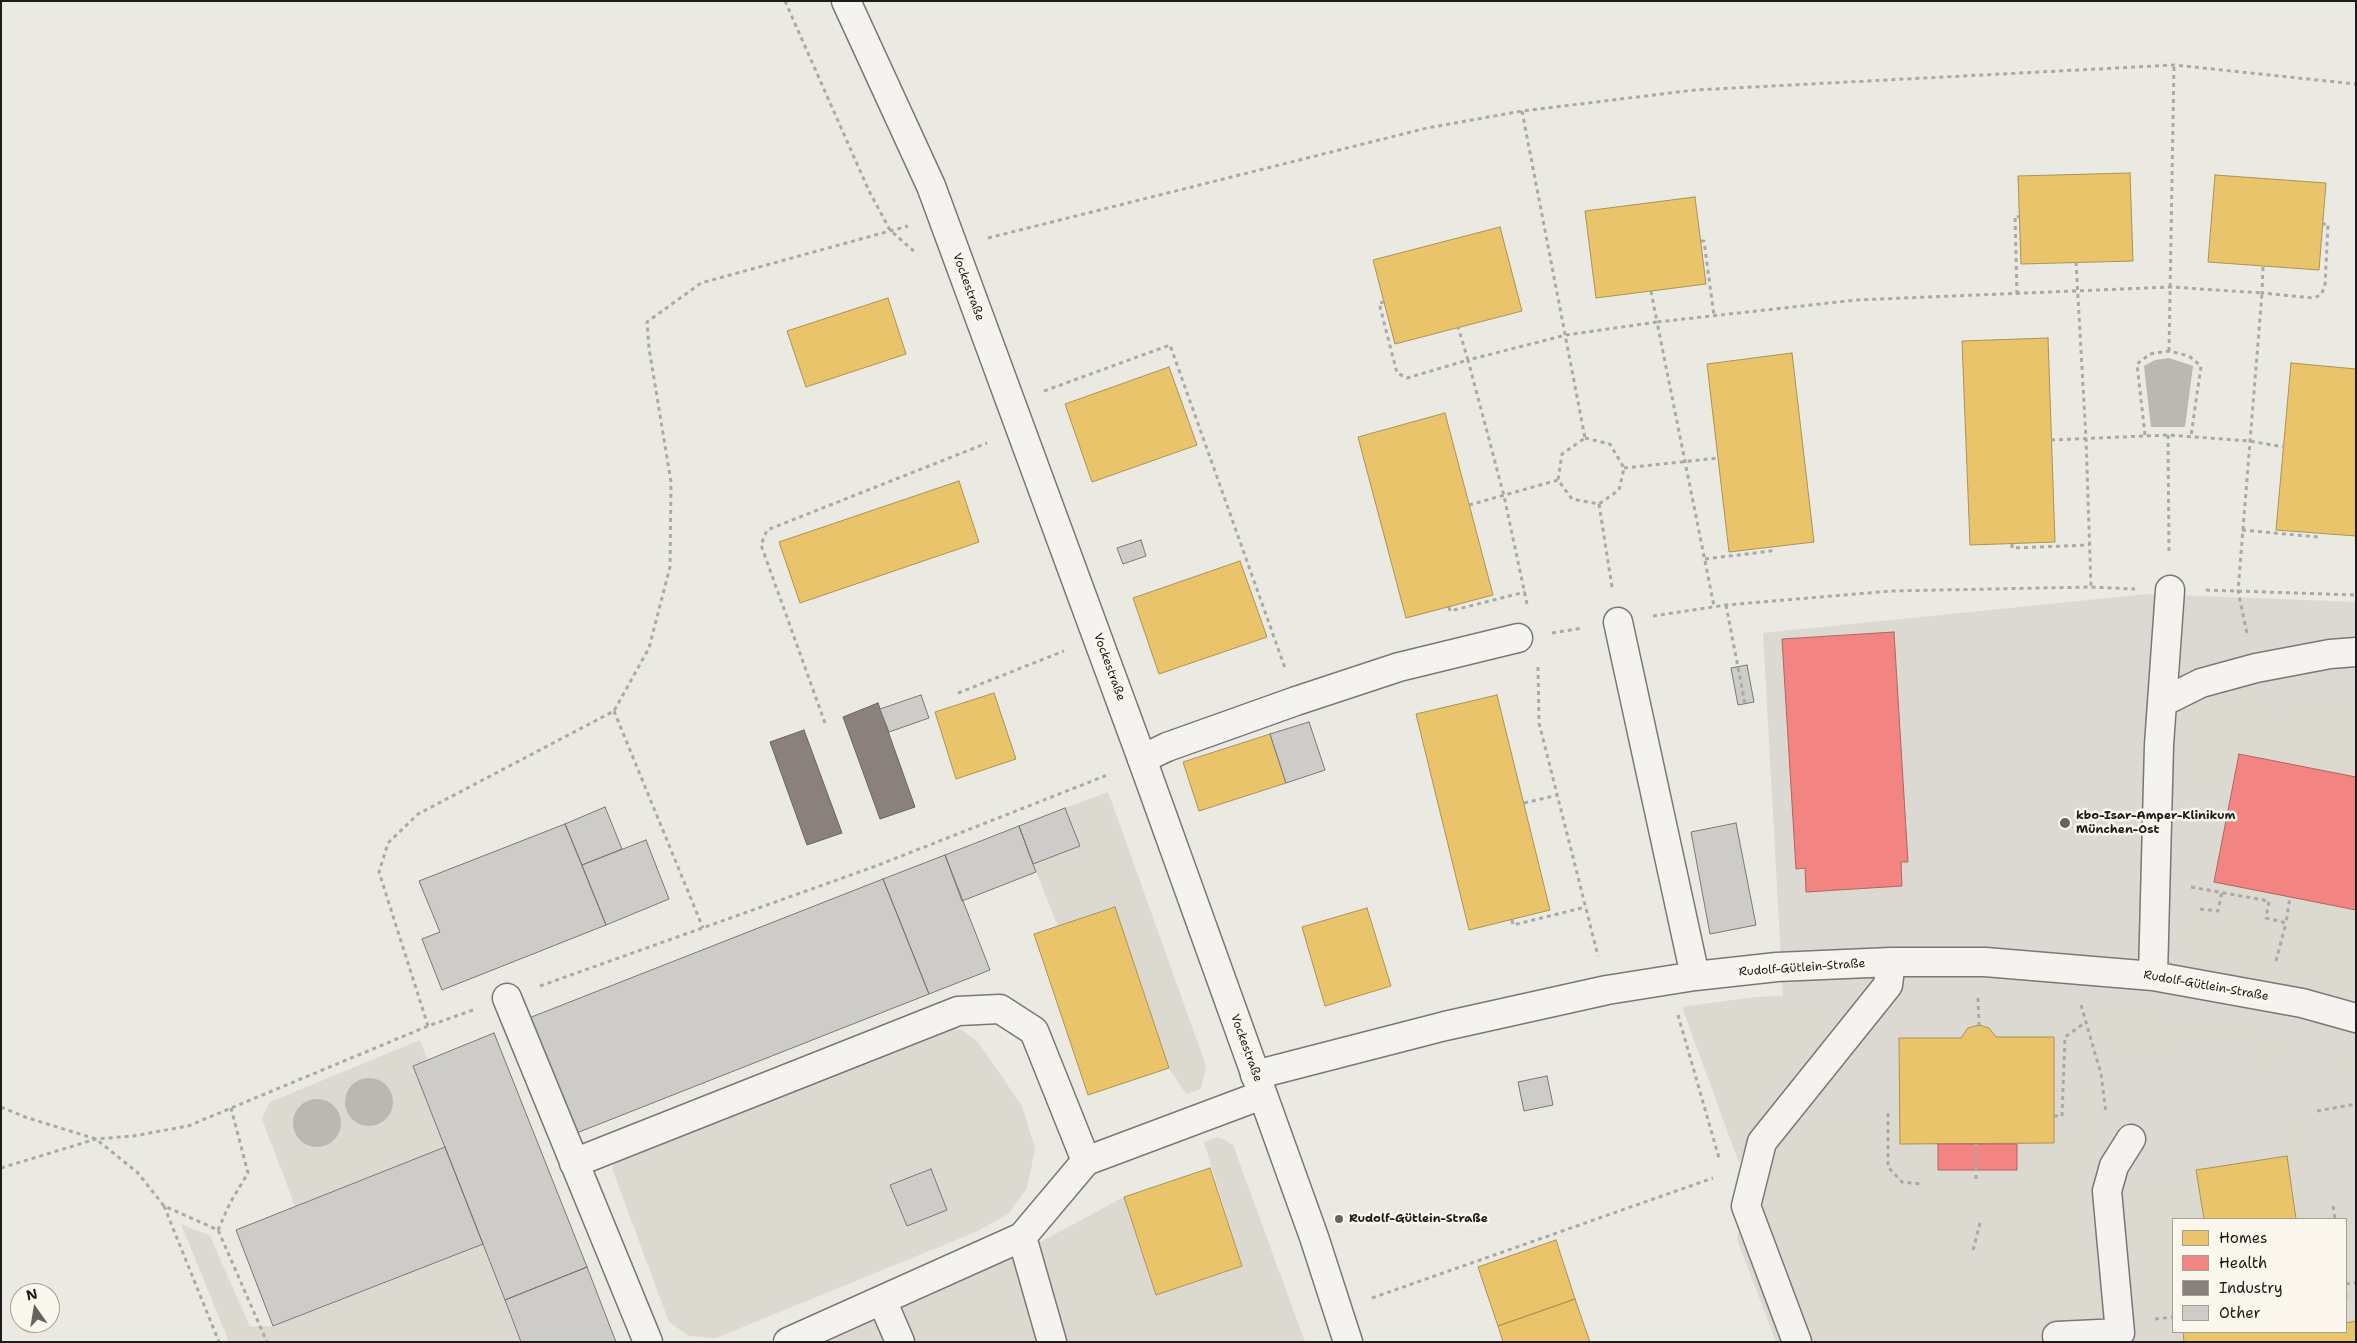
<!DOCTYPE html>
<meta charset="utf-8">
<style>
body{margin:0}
#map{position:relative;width:2357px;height:1343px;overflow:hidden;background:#eae9e2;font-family:"Shantell Sans",sans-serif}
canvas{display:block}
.frame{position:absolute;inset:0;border:2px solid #1c1c1c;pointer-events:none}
.legend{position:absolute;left:2172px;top:1218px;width:175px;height:115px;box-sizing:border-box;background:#fbf7ec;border:1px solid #a29f99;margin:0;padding:6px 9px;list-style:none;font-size:15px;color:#1c1c1c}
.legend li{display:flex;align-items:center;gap:10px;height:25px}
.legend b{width:25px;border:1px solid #a29f99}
.north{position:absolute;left:10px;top:1283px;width:50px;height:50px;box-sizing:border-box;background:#fbf7ec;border:1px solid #a29f99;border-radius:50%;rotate:347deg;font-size:14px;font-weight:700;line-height:20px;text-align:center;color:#1c1c1c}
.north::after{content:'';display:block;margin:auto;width:18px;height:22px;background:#646461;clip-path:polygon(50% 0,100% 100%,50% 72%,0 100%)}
</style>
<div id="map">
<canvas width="2357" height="1343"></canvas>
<div class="frame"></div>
<ul class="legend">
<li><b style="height:14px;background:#e9c46a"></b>Homes</li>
<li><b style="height:14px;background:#f28482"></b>Health</li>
<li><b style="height:14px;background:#8a817c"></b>Industry</li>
<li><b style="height:14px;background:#cdccc8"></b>Other</li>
</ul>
<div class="north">N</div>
</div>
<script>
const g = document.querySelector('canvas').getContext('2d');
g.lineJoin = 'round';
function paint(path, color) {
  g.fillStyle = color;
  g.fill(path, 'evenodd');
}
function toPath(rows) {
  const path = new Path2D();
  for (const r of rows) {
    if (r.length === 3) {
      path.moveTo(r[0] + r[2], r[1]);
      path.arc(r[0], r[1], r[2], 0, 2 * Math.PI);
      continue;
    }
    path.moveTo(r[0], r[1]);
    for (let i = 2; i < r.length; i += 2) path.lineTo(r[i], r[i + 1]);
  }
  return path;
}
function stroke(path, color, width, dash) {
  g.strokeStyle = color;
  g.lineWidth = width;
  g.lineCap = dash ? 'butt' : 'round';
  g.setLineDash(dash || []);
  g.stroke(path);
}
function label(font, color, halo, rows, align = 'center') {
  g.font = font + ' "Shantell Sans",sans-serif';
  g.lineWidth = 5;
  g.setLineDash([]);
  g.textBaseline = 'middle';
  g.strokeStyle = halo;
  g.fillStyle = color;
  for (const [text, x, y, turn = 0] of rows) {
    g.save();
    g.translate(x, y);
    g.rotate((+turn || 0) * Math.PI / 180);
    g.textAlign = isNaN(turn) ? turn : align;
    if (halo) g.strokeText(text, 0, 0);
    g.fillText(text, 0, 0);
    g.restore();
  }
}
const built = toPath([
 [2148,594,2356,602,2356,1342,1776,1342,1737,1239,1784,1014,1763,633],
 [2173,1219,2346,1219,2346,1332,2173,1332]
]);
const green = toPath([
 [2266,678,2274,707,2337,695,2356,695,2356,777,2239,754,2231,795,2188,787,2178,776,2184,713,2198,700],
 [1108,792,1206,1066,1201,1089,1186,1094,1169,1068,1115,907,1058,926,1033,864,1079,846,1065,808],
 [2214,882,2356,910,2356,999,2204,969,2187,963,2180,952,2177,939,2179,892,2212,897],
 [1873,992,1746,1151,1739,1163,1682,1007,1755,997],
 [2108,999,2289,1030,2296,1055,2289,1070,2258,1077,2252,1044,2105,1066,2088,1009,2092,1000],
 [932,1028,960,1029,978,1042,1022,1106,1035,1149,1027,1188,1008,1214,978,1231,716,1338,689,1336,669,1322,613,1171,614,1156],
 [2079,1036,2094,1065,2109,1166,2115,1342,1812,1342,1760,1200,1769,1161,1814,1104,1899,1107,1900,1144,1938,1144,2017,1169,2017,1144,2053,1143,2054,1123,2068,1123,2072,1052],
 [420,1040,427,1059,413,1066,445,1147,295,1206,262,1119,270,1102],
 [2335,1040,2356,1045,2356,1086,2333,1090,2327,1050,2328,1045],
 [2304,1110,2320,1219,2296,1219,2280,1114],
 [2356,1125,2356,1155,2342,1157,2339,1128],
 [1218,1137,1233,1145,1305,1342,810,1342,1016,1255,1124,1197,1156,1295,1242,1266,1204,1142],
 [2196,1170,2204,1219,2173,1219,2173,1332,2183,1332,2184,1342,2128,1342,2112,1191,2122,1182],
 [181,1224,210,1236,250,1327,274,1326,483,1244,521,1342,229,1342]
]);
const water = toPath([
 [2169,358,2193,366,2185,427,2151,427,2144,366,2155,360],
 [369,1102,24],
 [317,1123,24]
]);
const homes = toPath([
 [2130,173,2133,261,2021,264,2018,176,2130,173],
 [2215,175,2326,183,2319,270,2208,262,2215,175],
 [1695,197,1706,284,1596,298,1585,211,1695,197],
 [1500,227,1522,311,1395,344,1373,260,1500,227],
 [888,298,906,354,806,387,787,331,888,298],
 [2048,338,2055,542,1970,545,1962,341,2048,338],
 [1792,353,1814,542,1729,552,1707,364,1792,353],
 [2291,363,2356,369,2356,536,2276,530,2291,363],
 [1169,367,1197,445,1092,482,1065,404,1169,367],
 [1445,413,1493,595,1406,618,1358,437,1445,413],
 [959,481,979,542,800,603,779,542,959,481],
 [1240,561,1267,637,1159,674,1133,598,1240,561],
 [994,693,1016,759,956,779,935,712,994,693],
 [1497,695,1550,910,1469,930,1416,714,1497,695],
 [1270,734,1286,783,1199,811,1183,762,1270,734],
 [1115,907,1169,1068,1088,1095,1034,934,1115,907],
 [1367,908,1391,986,1325,1006,1302,927,1367,908],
 [1979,1025,1989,1028,1996,1037,2054,1037,2054,1143,1900,1144,1899,1038,1961,1038,1968,1028,1979,1025],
 [2287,1156,2296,1219,2204,1219,2196,1170,2287,1156],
 [1210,1168,1242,1266,1156,1295,1124,1197,1210,1168],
 [1556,1240,1575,1299,1498,1326,1478,1267,1556,1240],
 [1575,1299,1590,1342,1503,1342,1498,1326,1575,1299],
 [2356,1321,2356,1342,2184,1342,2183,1332,2346,1332,2346,1323,2356,1321]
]);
const health = toPath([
 [1894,632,1908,862,1901,862,1902,886,1806,892,1805,868,1796,869,1782,639,1894,632],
 [2239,754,2356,777,2356,910,2214,882,2239,754],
 [1938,1144,2017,1144,2017,1170,1938,1170,1938,1144]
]);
const industry = toPath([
 [878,703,915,807,880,819,843,717,878,703],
 [804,730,842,833,807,845,770,742,804,730]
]);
const building = toPath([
 [1141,540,1146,556,1123,564,1117,548,1141,540],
 [1747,665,1754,702,1738,705,1731,668,1747,665],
 [921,695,929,718,889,732,880,709,921,695],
 [1309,722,1325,770,1286,783,1270,734,1309,722],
 [605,807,622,849,582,865,565,824,605,807],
 [1065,808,1080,846,1033,864,1019,826,1065,808],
 [1736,823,1756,925,1710,934,1691,832,1736,823],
 [565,824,606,925,442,990,422,939,440,932,419,881,565,824],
 [1019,826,1036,872,962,901,945,855,1019,826],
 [646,840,669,899,606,925,582,865,646,840],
 [945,855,990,970,929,994,883,879,945,855],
 [883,879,929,994,574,1134,529,1018,883,879],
 [494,1033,587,1267,505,1300,413,1066,494,1033],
 [1547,1076,1553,1105,1524,1111,1518,1082,1547,1076],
 [445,1147,483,1244,273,1326,236,1230,445,1147],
 [931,1169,947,1210,907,1226,890,1185,931,1169],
 [587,1267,616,1342,521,1342,505,1300,587,1267]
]);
const path = toPath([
 [785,1,869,191,890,230,917,254],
 [1522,111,1585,438],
 [988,238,1427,128,1522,111,1695,90,2174,65,2356,84],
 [1701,241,1704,241,1714,316],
 [2076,262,2086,438,2091,587],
 [2263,267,2262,293,2313,298,2321,295,2325,286,2328,224,2323,224],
 [1651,291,1657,322,1856,300,2171,287,2262,293,2238,591,2247,633],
 [2017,294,2015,216,2019,217],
 [1384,302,1379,303,1397,373,1407,378,1468,360,1458,327],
 [2169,351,2174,65],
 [1044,391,1170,345,1285,668],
 [2145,435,2137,364,2150,354,2169,351,2189,356,2201,366,2191,436],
 [2168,435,2169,554],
 [1585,438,1610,444,1624,468,1619,490,1599,504,1572,499,1558,480,1562,454,1585,438],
 [2051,440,2168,435,2249,441,2284,447],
 [1624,468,1718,458],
 [1599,504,1612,587],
 [1469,505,1558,480],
 [2242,530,2318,537,2319,533],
 [2012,544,2012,548,2089,545],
 [1705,559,1771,551,1771,547],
 [2206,590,2356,595],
 [1527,604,1504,496,1468,360,1566,335,1657,322,1714,606],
 [1726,605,1745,704],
 [1449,607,1450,611,1525,592],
 [1653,616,1726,605,1891,591,2091,587,2135,589],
 [1552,633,1583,628],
 [1538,667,1539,723,1598,956],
 [958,693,1064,651],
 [614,711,703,928],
 [825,723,761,545,767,530,987,443],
 [1524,803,1558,795],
 [2191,887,2269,901,2266,918,2286,923,2290,897],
 [2200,909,2218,911,2222,891],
 [1512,920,1513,925,1586,907],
 [2276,961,2286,923],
 [540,986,876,866,1110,774],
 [1978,998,1979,1025],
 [2081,1005,2101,1074,2106,1113],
 [1678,1015,1719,1158],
 [428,1026,379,872,388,843,418,814,614,711,649,648,670,567,671,482,649,348,647,322,701,283,908,226],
 [1,1107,25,1117,96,1139,138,1173,164,1206,218,1230,267,1342],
 [2317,1111,2356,1104],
 [1888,1113,1888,1167,1902,1182,1922,1184],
 [2054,1116,2062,1116,2065,1037,2086,1022],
 [1,1168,96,1139,133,1136,188,1126,428,1026,473,1010],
 [1976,1179,1976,1144],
 [164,1206,219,1342],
 [2333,1206,2335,1219],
 [218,1230,230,1203,248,1173,231,1108],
 [1973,1250,1980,1223],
 [2346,1284,2356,1283],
 [2346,1294,2346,1300],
 [1372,1298,1713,1178],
 [2155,1319,2173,1317]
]);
const minor = toPath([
 [1618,622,1695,976],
 [2163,702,2201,683,2256,668,2330,654,2356,652],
 [1142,759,1167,747,1296,701,1399,667,1518,638],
 [2153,976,2159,745,2170,590],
 [507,998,648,1342],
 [1255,1075,1445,1026,1607,990,1695,976,1777,967,1891,962,1985,962,2153,976,2302,1003,2356,1018],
 [574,1163,958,1011,1000,1009,1034,1031,1086,1161],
 [1022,1237,1052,1342],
 [882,1300,900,1342],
 [2057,1336,2120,1333,2107,1191,2114,1166,2131,1139],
 [788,1342,1022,1237,1086,1161,1262,1095],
 [1797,1342,1746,1206,1762,1142,1888,985,1891,962]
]);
const major = toPath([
 [846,1,931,186,955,251,1142,759,1314,1237,1348,1342]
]);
const markers = [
 [2065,823,6,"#646461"],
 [1339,1219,5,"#646461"]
];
const streetNames = [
 ["Vockestraße",968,287,70],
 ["Vockestraße",1109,667,70],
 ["Rudolf-Gütlein-Straße",1802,968,-4],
 ["Rudolf-Gütlein-Straße",2206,986,10],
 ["Vockestraße",1246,1048,70]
];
const poiNames = [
 ["kbo-Isar-Amper-Klinikum",2076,816],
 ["München-Ost",2076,830],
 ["Rudolf-Gütlein-Straße",1349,1219]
];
paint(built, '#dbd9d1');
paint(green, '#dbd9d0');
paint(water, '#bab8b2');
paint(homes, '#e9c46a');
stroke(homes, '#ac9253', 1);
paint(health, '#f28482');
stroke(health, '#b26563', 1);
paint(industry, '#8a817c');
stroke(industry, '#69635f', 1);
paint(building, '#cdccc8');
stroke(building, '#797875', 1);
stroke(minor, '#797875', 31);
stroke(major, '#797875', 31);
stroke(path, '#aaa9a6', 3, [4, 4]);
stroke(minor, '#f4f3ef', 28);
stroke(major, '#f4f3ef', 28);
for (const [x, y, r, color] of markers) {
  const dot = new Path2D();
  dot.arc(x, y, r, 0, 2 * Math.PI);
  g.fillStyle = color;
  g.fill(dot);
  stroke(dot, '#fbf7ec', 2);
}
label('12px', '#1c1c1c', '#fbf7ec', streetNames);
label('bold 12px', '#1c1c1c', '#fbf7ec', poiNames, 'left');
</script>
